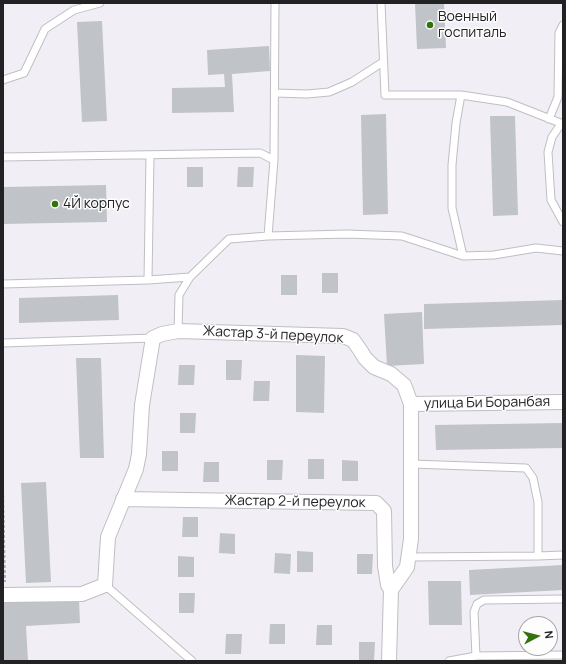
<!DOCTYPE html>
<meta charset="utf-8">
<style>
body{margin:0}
#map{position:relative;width:566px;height:664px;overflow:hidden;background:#f1eff5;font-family:Manrope,sans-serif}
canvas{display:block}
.frame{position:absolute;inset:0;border:4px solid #222123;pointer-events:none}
.north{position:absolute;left:518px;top:616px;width:40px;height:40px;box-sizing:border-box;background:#fdfdfe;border:1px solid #a5a5a6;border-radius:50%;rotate:83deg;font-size:11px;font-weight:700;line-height:16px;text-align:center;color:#222123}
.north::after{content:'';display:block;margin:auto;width:14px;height:18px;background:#33730d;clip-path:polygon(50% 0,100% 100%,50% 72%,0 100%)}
</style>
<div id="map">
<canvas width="566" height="664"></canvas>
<div class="frame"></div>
<div class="north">N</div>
</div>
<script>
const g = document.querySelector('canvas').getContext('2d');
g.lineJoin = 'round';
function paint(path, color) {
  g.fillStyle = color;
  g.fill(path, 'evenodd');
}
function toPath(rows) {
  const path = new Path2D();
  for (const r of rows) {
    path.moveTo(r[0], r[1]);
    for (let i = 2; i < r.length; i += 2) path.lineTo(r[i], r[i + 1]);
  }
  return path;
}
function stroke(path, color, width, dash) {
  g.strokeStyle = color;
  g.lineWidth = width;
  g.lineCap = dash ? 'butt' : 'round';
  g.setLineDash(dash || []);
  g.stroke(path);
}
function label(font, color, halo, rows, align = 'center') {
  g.font = font + ' Manrope,sans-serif';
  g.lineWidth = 3;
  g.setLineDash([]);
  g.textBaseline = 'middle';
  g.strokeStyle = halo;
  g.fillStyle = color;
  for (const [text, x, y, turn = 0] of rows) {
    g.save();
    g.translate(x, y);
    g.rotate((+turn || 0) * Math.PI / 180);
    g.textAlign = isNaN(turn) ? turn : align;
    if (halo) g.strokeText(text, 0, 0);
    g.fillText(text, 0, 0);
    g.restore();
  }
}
const building = toPath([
 [415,3,444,3,446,48,417,49],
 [102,21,107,121,82,122,77,22],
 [269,46,270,71,232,74,234,112,172,113,172,88,225,87,224,74,208,75,207,50],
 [386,114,388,214,363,215,361,115],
 [490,116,515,116,518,215,493,216],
 [187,167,203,167,203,187,187,187],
 [238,167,254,167,253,187,237,187],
 [106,185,107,222,3,224,3,187],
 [322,273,338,273,338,293,322,293],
 [281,275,297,275,297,295,281,295],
 [118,295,119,320,19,323,19,298],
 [563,300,563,325,424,329,424,304],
 [422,312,424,364,387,366,384,314],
 [296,355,325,356,324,413,296,412],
 [76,358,101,358,104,458,80,458],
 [226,360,242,360,241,380,226,380],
 [179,365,195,365,194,385,178,385],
 [254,381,270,381,269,401,253,401],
 [180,413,196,413,195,433,180,433],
 [563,423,563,448,436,450,435,425],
 [162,451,178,451,178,471,162,471],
 [308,459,324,459,324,479,308,479],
 [267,460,283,460,282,480,267,480],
 [342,460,358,461,358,481,342,481],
 [204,462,219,462,219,482,203,482],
 [46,482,51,582,26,583,21,483],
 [183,517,198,517,198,537,182,537],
 [220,533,235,534,235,554,219,553],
 [297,551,313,552,313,572,297,572],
 [275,553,291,554,290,574,274,573],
 [357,554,373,554,372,574,357,574],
 [178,556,194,557,194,577,178,577],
 [563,565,563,590,470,595,469,570],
 [428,581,461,581,462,625,429,625],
 [179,593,195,593,194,613,179,613],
 [79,599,80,623,26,626,28,661,3,661,4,602],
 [270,624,285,624,285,644,269,644],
 [317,625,332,625,332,645,316,645],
 [226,634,242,634,241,654,225,654],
 [359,642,375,642,374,661,359,661]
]);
const path = toPath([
 [3,490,5,582]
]);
const lane = toPath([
 [381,3,385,95,461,95,456,123,452,165,452,208,463,256],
 [3,80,24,73,45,29,74,10,100,3],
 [275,93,307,94,329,92,352,82,383,62],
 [461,95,507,102,563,124],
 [549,119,558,97,559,33,563,25],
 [561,124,552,137,548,152,551,200,563,222],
 [150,155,148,280,190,277],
 [3,157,260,153,274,160,268,236],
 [274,160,275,3],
 [3,284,148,280],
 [178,331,179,295,190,277,229,239,268,236,347,234,402,236,463,256,494,255,536,248,563,251],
 [3,343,153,338],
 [412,464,526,468,533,478,538,502,538,556,563,555],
 [409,557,538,556],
 [105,585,192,661],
 [563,599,484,600,477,604,474,612,476,656,563,655],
 [449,661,476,656]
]);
const street = toPath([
 [411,404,563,402],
 [123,499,376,503,384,511,385,566,388,585,391,590,389,661],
 [3,595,82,594,105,585,108,537,136,469,139,454,142,405,153,338,162,334,178,331,343,336,353,340,360,350,365,358,374,367,391,374,404,385,411,404,411,539,407,567,391,590]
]);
const markers = [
 [430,25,4,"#33730d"],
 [55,204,4,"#33730d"]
];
const poiNames = [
 ["Военный",438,17],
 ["госпиталь",438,33],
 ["4Й корпус",63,204]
];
const streetNames = [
 ["Жастар 3-й переулок",273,335,3],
 ["улица Би Боранбая",487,403,-1],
 ["Жастар 2-й переулок",295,502,1]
];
paint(building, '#c0c3c8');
stroke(lane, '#bfbec3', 9);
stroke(street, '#bfbec3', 16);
stroke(path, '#adacb0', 2, [3, 2]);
stroke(lane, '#fff', 7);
stroke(street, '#fff', 14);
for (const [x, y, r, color] of markers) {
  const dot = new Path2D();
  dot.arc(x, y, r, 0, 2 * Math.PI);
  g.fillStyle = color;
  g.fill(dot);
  stroke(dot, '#fdfdfe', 1.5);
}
label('14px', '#222123', '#fdfdfe', poiNames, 'left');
label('14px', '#222123', '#fdfdfe', streetNames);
</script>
